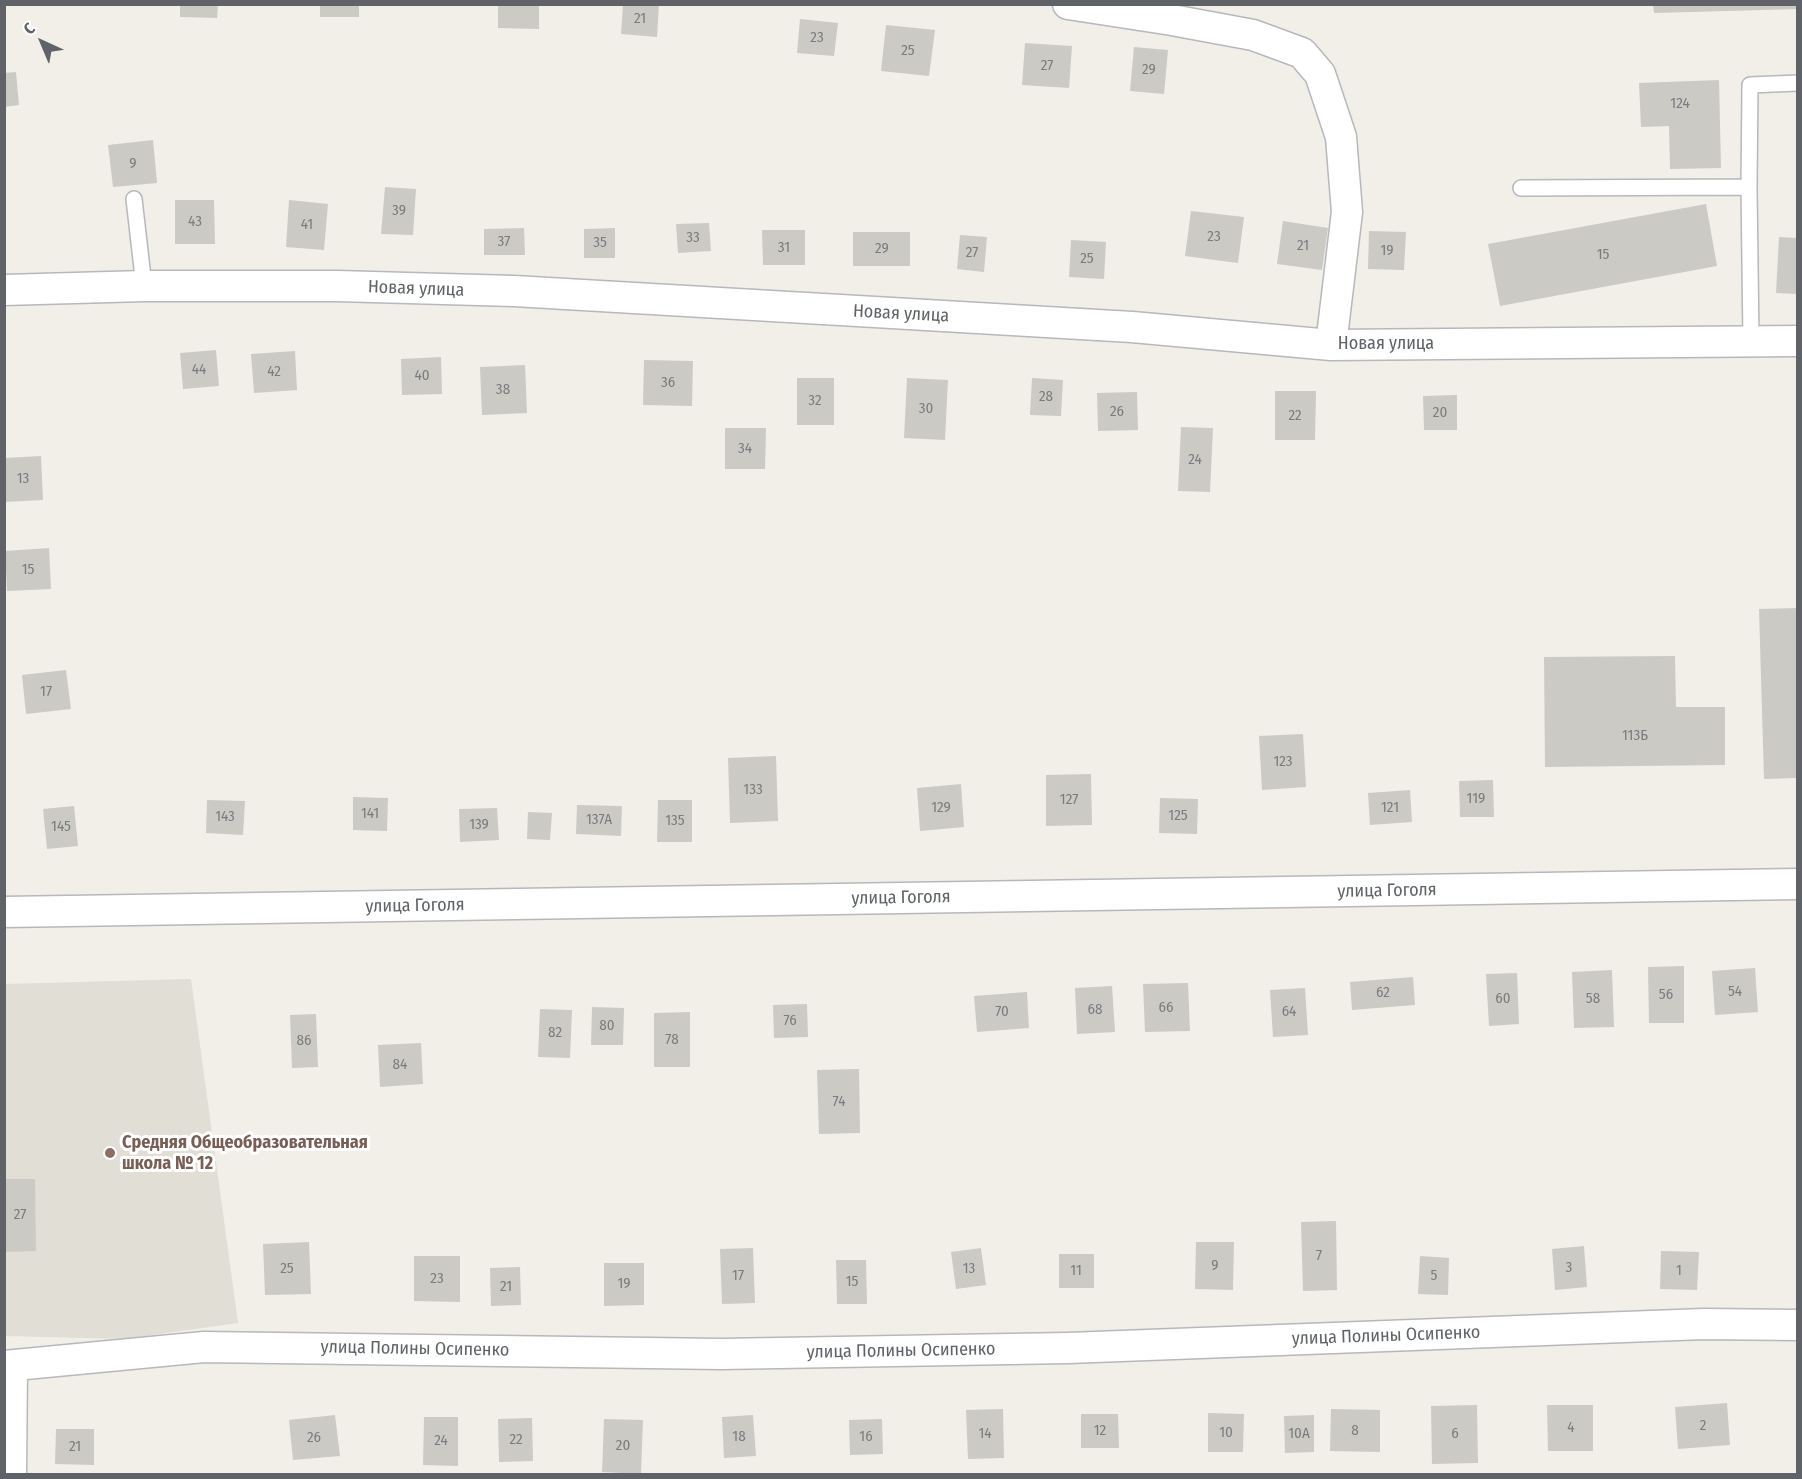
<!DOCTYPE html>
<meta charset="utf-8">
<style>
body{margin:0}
#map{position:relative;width:1802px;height:1479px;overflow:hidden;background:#f1efe8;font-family:"Fira Sans Condensed",sans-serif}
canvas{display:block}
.frame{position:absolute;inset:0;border:6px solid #5f6368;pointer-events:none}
.north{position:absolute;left:12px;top:12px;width:60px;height:60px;-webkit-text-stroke:4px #fff;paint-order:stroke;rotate:316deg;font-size:16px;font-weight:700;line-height:24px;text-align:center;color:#5f6368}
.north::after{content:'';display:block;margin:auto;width:21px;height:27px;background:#5f6368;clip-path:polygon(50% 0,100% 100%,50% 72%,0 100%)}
</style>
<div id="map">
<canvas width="1802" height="1479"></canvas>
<div class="frame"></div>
<div class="north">С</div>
</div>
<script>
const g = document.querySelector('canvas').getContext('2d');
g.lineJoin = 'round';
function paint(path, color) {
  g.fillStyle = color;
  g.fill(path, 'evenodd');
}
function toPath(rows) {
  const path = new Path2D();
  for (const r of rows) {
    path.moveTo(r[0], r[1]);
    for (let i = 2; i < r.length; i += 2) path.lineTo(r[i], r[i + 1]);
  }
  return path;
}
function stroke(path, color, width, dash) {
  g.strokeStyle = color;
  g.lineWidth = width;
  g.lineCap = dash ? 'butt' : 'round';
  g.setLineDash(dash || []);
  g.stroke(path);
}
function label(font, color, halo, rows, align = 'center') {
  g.font = font + ' "Fira Sans Condensed",sans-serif';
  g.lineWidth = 6;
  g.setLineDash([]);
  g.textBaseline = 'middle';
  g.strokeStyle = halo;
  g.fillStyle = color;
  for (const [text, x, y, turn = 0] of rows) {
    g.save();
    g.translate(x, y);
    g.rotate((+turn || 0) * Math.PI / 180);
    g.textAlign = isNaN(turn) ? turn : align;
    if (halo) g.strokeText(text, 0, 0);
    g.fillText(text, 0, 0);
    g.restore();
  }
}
const education = toPath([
 [191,979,238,1323,124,1339,5,1336,4,984]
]);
const building = toPath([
 [180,4,218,4,217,18,180,17],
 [498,4,539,4,539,29,498,28],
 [623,4,659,4,657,37,621,34],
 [1653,4,1798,4,1798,9,1654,13],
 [320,5,359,5,359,17,320,17],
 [800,19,838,23,834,56,797,53],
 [886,25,935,30,929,76,881,71],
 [1025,43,1072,46,1069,88,1022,85],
 [1134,47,1168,50,1164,94,1130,91],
 [16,72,19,105,4,107,4,73],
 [1719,80,1721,168,1670,169,1669,126,1641,127,1639,83],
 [153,140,157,183,113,187,108,145],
 [385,187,416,189,413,235,381,234],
 [175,200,214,200,215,244,175,244],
 [289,200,328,204,324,250,286,247],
 [1706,204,1717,266,1500,306,1488,244],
 [1191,211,1244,217,1238,263,1185,256],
 [1283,221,1328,228,1322,270,1277,264],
 [709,223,711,251,678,253,676,224],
 [524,228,525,255,484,255,484,229],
 [615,228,615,258,584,258,584,229],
 [762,230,805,230,805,265,763,265],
 [1369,231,1406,232,1404,270,1368,269],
 [853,232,910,232,910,266,853,266],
 [960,235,987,237,984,272,957,269],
 [1779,237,1798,238,1798,294,1776,293],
 [1071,240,1106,242,1104,279,1069,277],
 [216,350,219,386,183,389,180,353],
 [295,351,297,390,254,393,251,354],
 [441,357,442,394,402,395,401,359],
 [644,360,693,361,692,406,643,405],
 [525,365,527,413,482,415,480,367],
 [797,378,834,378,834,425,797,425],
 [907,378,948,380,945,440,904,438],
 [1032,378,1063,380,1061,416,1030,415],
 [1275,391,1316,391,1315,440,1275,440],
 [1137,392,1138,430,1098,431,1097,393],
 [1457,395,1457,430,1424,430,1423,396],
 [1181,427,1213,428,1210,492,1178,491],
 [725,428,766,428,765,469,725,469],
 [41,456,43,500,5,502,5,458],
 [49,548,51,589,7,591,5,551],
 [1798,608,1798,778,1764,779,1759,609],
 [1675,656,1676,707,1725,707,1725,765,1545,767,1544,657],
 [66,670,71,709,26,714,22,675],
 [1303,734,1306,787,1262,790,1259,736],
 [776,756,778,821,730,823,728,758],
 [1091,774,1092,825,1046,826,1046,775],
 [1493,780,1494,817,1460,817,1459,781],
 [961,784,964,827,920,831,917,788],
 [1410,790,1412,822,1370,825,1368,793],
 [353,797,388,798,387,831,353,830],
 [1160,798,1198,799,1197,834,1159,833],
 [207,800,245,801,243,835,206,833],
 [658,800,692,800,692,842,657,842],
 [577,805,622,806,621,836,576,834],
 [74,806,78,846,47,849,43,809],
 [497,808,499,840,460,842,459,809],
 [528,812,552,813,550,840,527,839],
 [1684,966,1684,1023,1649,1023,1648,967],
 [1755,968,1758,1012,1715,1015,1712,971],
 [1612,970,1614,1027,1574,1028,1572,972],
 [1517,973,1519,1024,1489,1026,1486,974],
 [1413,977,1415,1005,1352,1010,1350,982],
 [1188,983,1190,1031,1145,1032,1143,984],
 [1112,986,1115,1032,1077,1034,1075,988],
 [1305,988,1308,1035,1273,1037,1270,990],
 [1027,992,1029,1028,977,1032,974,996],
 [807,1004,808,1037,774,1038,773,1005],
 [592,1007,624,1008,623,1045,591,1045],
 [540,1009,572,1010,570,1058,538,1057],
 [690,1012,690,1067,654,1067,654,1013],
 [316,1014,318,1067,292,1068,290,1015],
 [421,1043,423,1084,380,1087,378,1045],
 [859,1069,860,1133,819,1134,817,1070],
 [4,1179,35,1179,36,1251,4,1252],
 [1336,1221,1337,1290,1303,1291,1301,1222],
 [309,1242,311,1294,265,1295,263,1244],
 [1196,1242,1234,1242,1233,1290,1195,1289],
 [1584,1246,1587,1287,1555,1290,1552,1249],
 [753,1248,755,1303,722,1304,720,1249],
 [981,1248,986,1285,956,1289,951,1252],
 [1661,1251,1699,1252,1697,1290,1660,1289],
 [1059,1254,1094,1254,1094,1288,1059,1288],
 [414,1256,460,1256,460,1302,414,1301],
 [1420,1256,1449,1258,1448,1295,1418,1294],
 [836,1260,866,1260,867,1304,837,1304],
 [604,1263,644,1263,644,1305,604,1306],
 [520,1267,521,1305,491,1306,490,1268],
 [1727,1403,1730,1445,1678,1449,1675,1407],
 [1477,1405,1478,1463,1432,1464,1431,1406],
 [1547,1405,1593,1405,1593,1451,1548,1451],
 [1003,1409,1004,1458,968,1459,966,1410],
 [1331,1409,1380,1410,1380,1452,1330,1451],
 [1208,1413,1244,1414,1243,1452,1208,1452],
 [1081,1414,1118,1414,1119,1448,1081,1448],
 [335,1415,340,1456,293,1460,289,1420],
 [753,1415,756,1456,724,1458,722,1417],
 [1314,1415,1314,1452,1285,1453,1284,1416],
 [424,1417,458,1417,458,1466,423,1465],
 [532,1418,533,1461,499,1462,498,1419],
 [604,1419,643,1420,641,1474,602,1472],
 [882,1419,883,1454,850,1455,849,1420],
 [56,1429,94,1429,94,1465,55,1464]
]);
const lane = toPath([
 [1749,187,1750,85,1798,83],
 [1521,188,1749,187,1751,341],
 [134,199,144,286]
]);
const street = toPath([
 [1068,4,1172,20,1253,35,1302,53,1320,74,1341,137,1347,212,1331,345],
 [4,290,144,286,337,286,514,291,1132,327,1331,345,1798,341],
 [4,912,1798,884],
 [4,1366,204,1347,721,1354,1068,1348,1704,1324,1798,1325],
 [11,1474,12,1366]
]);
const markers = [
 [110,1153,6,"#8d6e63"]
];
const numberNames = [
 ["21",640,19],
 ["23",817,38],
 ["25",908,51],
 ["27",1047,66],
 ["29",1149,70],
 ["124",1680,104],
 ["9",133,164],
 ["39",399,211],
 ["43",195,222],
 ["41",307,225],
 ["23",1214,237],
 ["33",693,238],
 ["37",504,242],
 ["35",600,243],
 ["21",1303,246],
 ["31",784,248],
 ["29",882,249],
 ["19",1387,251],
 ["27",972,253],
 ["15",1603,255],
 ["25",1087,259],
 ["44",199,370],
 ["42",274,372],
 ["40",422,376],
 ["36",668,383],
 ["38",503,390],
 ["28",1046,397],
 ["32",815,401],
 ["30",926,409],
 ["26",1117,412],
 ["20",1440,413],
 ["22",1295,416],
 ["34",745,449],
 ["24",1195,460],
 ["13",23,479],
 ["15",28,570],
 ["17",46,692],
 ["113Б",1635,736],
 ["123",1283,762],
 ["133",753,790],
 ["119",1476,799],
 ["127",1069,800],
 ["129",941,808],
 ["121",1390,808],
 ["141",370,814],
 ["125",1178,816],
 ["143",225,817],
 ["137А",599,820],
 ["135",675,821],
 ["139",479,825],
 ["145",61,827],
 ["54",1735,992],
 ["62",1383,993],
 ["56",1666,995],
 ["60",1503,999],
 ["58",1593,999],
 ["66",1166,1008],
 ["68",1095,1010],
 ["70",1002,1012],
 ["64",1289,1012],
 ["76",790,1021],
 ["80",607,1026],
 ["82",555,1033],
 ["78",672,1040],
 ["86",304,1041],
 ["84",400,1065],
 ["74",839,1102],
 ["27",20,1215],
 ["7",1319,1256],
 ["9",1215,1266],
 ["3",1569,1268],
 ["25",287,1269],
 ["13",969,1269],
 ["11",1076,1271],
 ["1",1679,1271],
 ["17",738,1276],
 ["5",1434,1276],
 ["23",437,1279],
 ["15",852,1282],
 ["19",624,1284],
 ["21",506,1287],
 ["2",1703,1426],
 ["4",1571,1428],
 ["12",1100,1431],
 ["8",1355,1431],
 ["10",1226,1433],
 ["14",985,1434],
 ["10А",1299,1434],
 ["6",1455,1434],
 ["18",739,1437],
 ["16",866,1437],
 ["26",314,1438],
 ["22",516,1440],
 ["24",441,1441],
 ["20",623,1446],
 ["21",75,1447]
];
const streetNames = [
 ["Новая улица",416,289,2],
 ["Новая улица",901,314,3],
 ["Новая улица",1386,344],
 ["улица Гоголя",1387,891,-1],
 ["улица Гоголя",901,898,-1],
 ["улица Гоголя",415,906,-1],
 ["улица Полины Осипенко",1386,1336,-2],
 ["улица Полины Осипенко",415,1349,1],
 ["улица Полины Осипенко",901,1351,-1]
];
const educationNames = [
 ["Средняя Общеобразовательная",122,1143],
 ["школа № 12",122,1164]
];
paint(education, '#e1ded6');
paint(building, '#cccac5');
stroke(lane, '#b5b8bc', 18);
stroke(street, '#b5b8bc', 33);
stroke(lane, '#fff', 15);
stroke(street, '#fff', 30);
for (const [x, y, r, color] of markers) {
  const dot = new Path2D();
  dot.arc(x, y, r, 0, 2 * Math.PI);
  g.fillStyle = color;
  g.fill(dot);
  stroke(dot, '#fff', 2);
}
label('15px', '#7a7d7f', null, numberNames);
label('18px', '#5f6368', '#fff', streetNames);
label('bold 18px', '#785e54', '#fff', educationNames, 'left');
</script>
